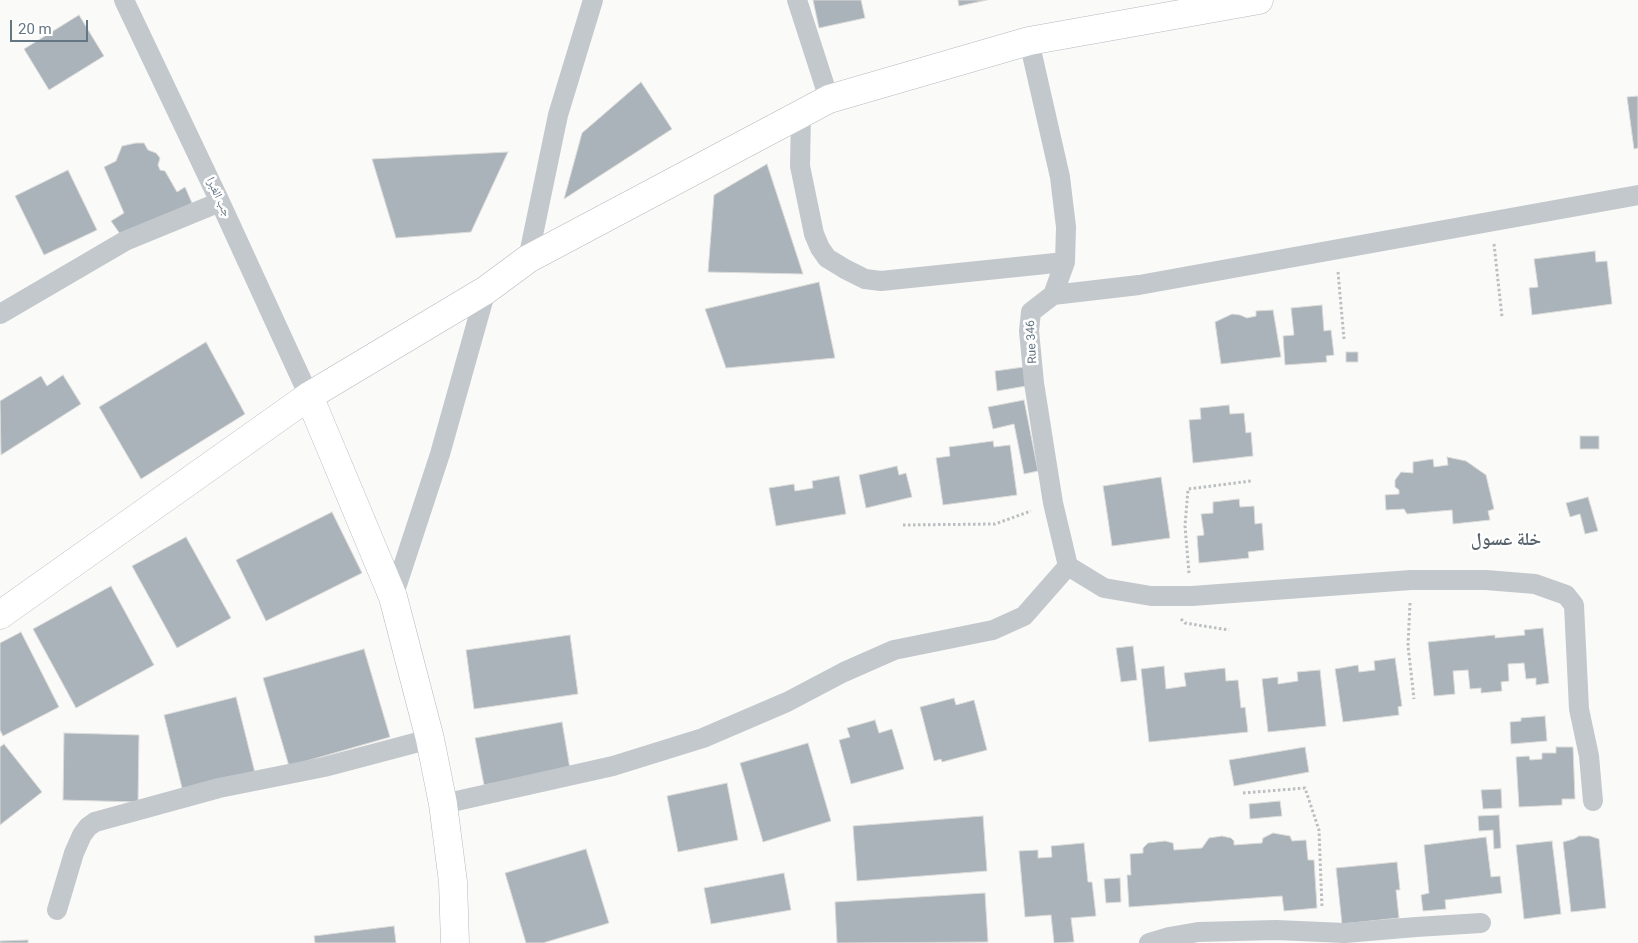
<!DOCTYPE html>
<meta charset="utf-8">
<style>
body{margin:0}
#map{position:relative;width:1638px;height:943px;overflow:hidden;background:#fafaf8;font-family:Roboto,sans-serif}
canvas{display:block}
.scale{position:absolute;left:10px;top:20px;width:78px;height:22px;box-sizing:border-box;border:2px solid #657683;border-top:0;padding-left:6px;font-size:15px;line-height:18px;white-space:nowrap;color:#657683;-webkit-text-stroke:4px #fff;paint-order:stroke}
</style>
<div id="map">
<canvas width="1638" height="943"></canvas>
<div class="scale">20 m</div>
</div>
<script>
const g = document.querySelector('canvas').getContext('2d');
g.lineJoin = 'round';
function paint(path, color) {
  g.fillStyle = color;
  g.fill(path, 'evenodd');
}
function toPath(rows) {
  const path = new Path2D();
  for (const r of rows) {
    path.moveTo(r[0], r[1]);
    for (let i = 2; i < r.length; i += 2) path.lineTo(r[i], r[i + 1]);
  }
  return path;
}
function stroke(path, color, width, dash) {
  g.strokeStyle = color;
  g.lineWidth = width;
  g.lineCap = dash ? 'butt' : 'round';
  g.setLineDash(dash || []);
  g.stroke(path);
}
function label(font, color, halo, rows, align = 'center') {
  g.font = font + ' Roboto,"Noto Naskh Arabic",sans-serif';
  g.lineWidth = 5;
  g.setLineDash([]);
  g.textBaseline = 'middle';
  g.strokeStyle = halo;
  g.fillStyle = color;
  for (const [text, x, y, turn = 0] of rows) {
    g.save();
    g.translate(x, y);
    g.rotate((+turn || 0) * Math.PI / 180);
    g.textAlign = isNaN(turn) ? turn : align;
    if (halo) g.strokeText(text, 0, 0);
    g.fillText(text, 0, 0);
    g.restore();
  }
}
const building = toPath([
 [813,0,861,0,865,18,819,28,813,0],
 [958,0,987,0,959,6,958,0],
 [79,15,104,56,49,90,24,49,79,15],
 [641,82,672,129,564,199,582,133,641,82],
 [1638,96,1638,148,1634,149,1627,97,1638,96],
 [136,143,144,143,148,150,156,153,160,158,158,165,160,170,165,171,177,192,185,187,192,203,125,241,111,221,124,213,104,167,116,161,122,146,136,143],
 [508,152,471,232,396,238,372,159,508,152],
 [767,164,803,274,708,272,714,195,767,164],
 [68,170,97,230,44,255,15,196,68,170],
 [1595,251,1596,262,1607,261,1612,304,1532,315,1529,288,1538,287,1534,259,1595,251],
 [819,282,835,358,726,368,705,309,819,282],
 [1322,305,1324,331,1331,330,1334,355,1326,356,1327,362,1285,365,1283,336,1294,335,1291,308,1322,305],
 [1273,310,1281,357,1221,364,1215,322,1232,314,1240,315,1247,318,1256,316,1256,311,1273,310],
 [206,342,245,414,141,479,99,407,206,342],
 [1346,352,1358,352,1358,362,1346,362,1346,352],
 [1024,367,1026,386,997,391,995,371,1024,367],
 [63,375,81,404,1,455,0,401,41,376,47,386,63,375],
 [1024,400,1038,471,1024,474,1014,424,993,429,988,407,1024,400],
 [1229,405,1230,414,1244,413,1246,433,1251,432,1253,456,1193,463,1189,420,1201,419,1200,408,1229,405],
 [1580,436,1599,436,1599,449,1580,449,1580,436],
 [993,441,994,447,1010,445,1017,495,943,505,936,458,950,456,949,447,993,441],
 [1447,457,1466,461,1486,475,1494,509,1488,511,1490,520,1453,524,1452,510,1407,514,1404,509,1386,510,1385,495,1399,494,1399,490,1395,487,1395,480,1401,472,1413,473,1413,462,1433,459,1434,467,1448,465,1447,457],
 [897,466,899,475,906,473,912,497,866,508,859,475,897,466],
 [839,476,846,514,776,526,769,488,794,484,795,491,813,488,812,481,839,476],
 [1161,477,1170,538,1112,546,1103,486,1161,477],
 [1588,497,1598,531,1585,534,1580,514,1570,517,1566,503,1588,497],
 [1239,499,1240,507,1254,506,1255,524,1262,523,1264,550,1248,552,1249,558,1199,563,1197,536,1204,535,1201,514,1213,513,1213,502,1239,499],
 [332,512,362,573,266,621,236,560,332,512],
 [186,537,231,618,177,648,132,566,186,537],
 [111,586,154,665,76,708,33,629,111,586],
 [1543,628,1549,683,1536,685,1536,678,1526,679,1524,663,1508,664,1509,681,1501,682,1502,691,1481,693,1481,688,1470,689,1468,670,1453,671,1455,694,1434,696,1428,642,1495,635,1495,638,1525,635,1524,630,1543,628],
 [21,632,59,707,3,736,0,730,0,643,21,632],
 [570,635,578,694,474,709,466,650,570,635],
 [1133,646,1137,680,1121,682,1116,648,1133,646],
 [364,649,390,737,289,766,263,678,364,649],
 [1395,658,1402,706,1398,707,1399,715,1343,722,1335,669,1358,665,1359,672,1375,670,1374,661,1395,658],
 [1164,666,1166,689,1186,686,1184,673,1225,668,1226,681,1238,680,1241,708,1245,707,1248,732,1149,742,1141,669,1164,666],
 [1320,670,1326,726,1268,732,1262,679,1278,677,1278,684,1298,681,1297,672,1320,670],
 [236,697,255,773,183,792,164,715,236,697],
 [954,698,956,705,974,700,987,750,942,762,941,759,934,761,920,707,954,698],
 [1545,716,1547,741,1511,744,1510,722,1521,721,1521,718,1545,716],
 [875,720,879,733,892,729,904,769,851,784,839,740,850,737,847,728,875,720],
 [562,722,570,769,484,785,475,738,562,722],
 [64,733,139,735,138,802,63,800,64,733],
 [808,743,831,821,763,842,740,763,808,743],
 [4,744,42,792,0,825,0,747,4,744],
 [1305,747,1309,772,1234,786,1229,760,1305,747],
 [1556,747,1573,747,1575,799,1562,799,1562,805,1519,807,1516,757,1529,756,1530,760,1542,759,1542,753,1556,753,1556,747],
 [727,783,738,840,678,852,667,796,727,783],
 [1501,789,1502,808,1483,809,1481,790,1501,789],
 [1280,801,1282,816,1250,819,1249,804,1280,801],
 [1499,815,1501,848,1494,849,1493,830,1479,831,1478,816,1499,815],
 [983,816,987,871,857,881,853,826,983,816],
 [1273,833,1290,836,1292,841,1306,840,1308,860,1314,860,1317,908,1284,911,1282,896,1129,907,1127,875,1131,875,1130,854,1143,853,1143,848,1148,843,1165,841,1173,843,1174,850,1202,848,1209,838,1222,836,1231,838,1234,841,1234,845,1262,843,1263,838,1273,833],
 [1579,836,1590,836,1599,839,1606,908,1571,912,1563,842,1574,839,1579,836],
 [1486,837,1491,877,1500,876,1502,893,1445,900,1446,909,1423,911,1421,895,1429,893,1424,845,1486,837],
 [1552,841,1561,914,1524,919,1516,845,1552,841],
 [1084,843,1088,882,1092,882,1096,916,1071,918,1074,942,1054,943,1051,915,1025,917,1019,851,1038,850,1038,858,1052,857,1051,846,1084,843],
 [586,849,609,923,543,943,526,943,505,873,586,849],
 [1397,862,1400,890,1396,890,1399,918,1342,924,1336,868,1397,862],
 [784,873,791,910,711,924,704,888,784,873],
 [1120,878,1121,902,1106,903,1104,879,1120,878],
 [985,893,988,942,837,943,835,902,985,893],
 [394,926,396,943,315,943,314,936,394,926],
 [28,940,28,943,0,943,0,941,28,940]
]);
const path = toPath([
 [1494,244,1502,317],
 [1338,272,1344,339],
 [903,525,995,524,1031,511],
 [1189,573,1185,526,1188,489,1251,481],
 [1410,603,1408,646,1414,699],
 [1181,619,1185,623,1229,630],
 [1243,793,1305,788,1319,830,1322,908]
]);
const minor = toPath([
 [124,0,220,202,309,396],
 [797,0,829,99],
 [1029,41,1060,177,1066,227,1065,262,1053,295,1031,312,1029,331,1034,383,1053,503,1068,566],
 [801,114,800,166,814,234,820,248,827,258,845,269,865,279,881,281,1065,262],
 [528,259,558,115,593,0],
 [1053,295,1139,285,1638,195],
 [0,314,125,241,220,202],
 [393,597,440,454,486,290],
 [443,804,613,766,703,738,787,702,844,672,894,650,993,630,1024,616,1068,566,1104,588,1151,596,1192,596,1411,580,1486,580,1535,584,1566,595,1574,605,1579,709,1589,756,1593,801],
 [57,910,74,853,82,835,88,827,95,822,219,788,324,767,430,739],
 [1149,943,1169,937,1198,932,1276,930,1345,933,1416,927,1481,923]
]);
const secondary = toPath([
 [309,396,393,597,430,739,443,804,453,882,455,943],
 [0,615,309,396,486,290,528,259,829,99,1029,41,1259,0]
]);
const streetNames = [
 ["جب الغبرا",218,197,65],
 ["Rue 346",1032,342,-93]
];
const districtNames = [
 ["خلة عسول",1506,540]
];
paint(building, '#aab3b9');
stroke(building, '#dcdcda', 1);
stroke(secondary, '#b3babf', 29);
stroke(path, '#bbbfc2', 3, [2.5, 2.5]);
stroke(minor, '#c3c8cc', 20);
stroke(secondary, '#fff', 28);
label('12px', '#657683', '#fff', streetNames);
label('bold 18px', '#57646e', '#fff', districtNames);
</script>
